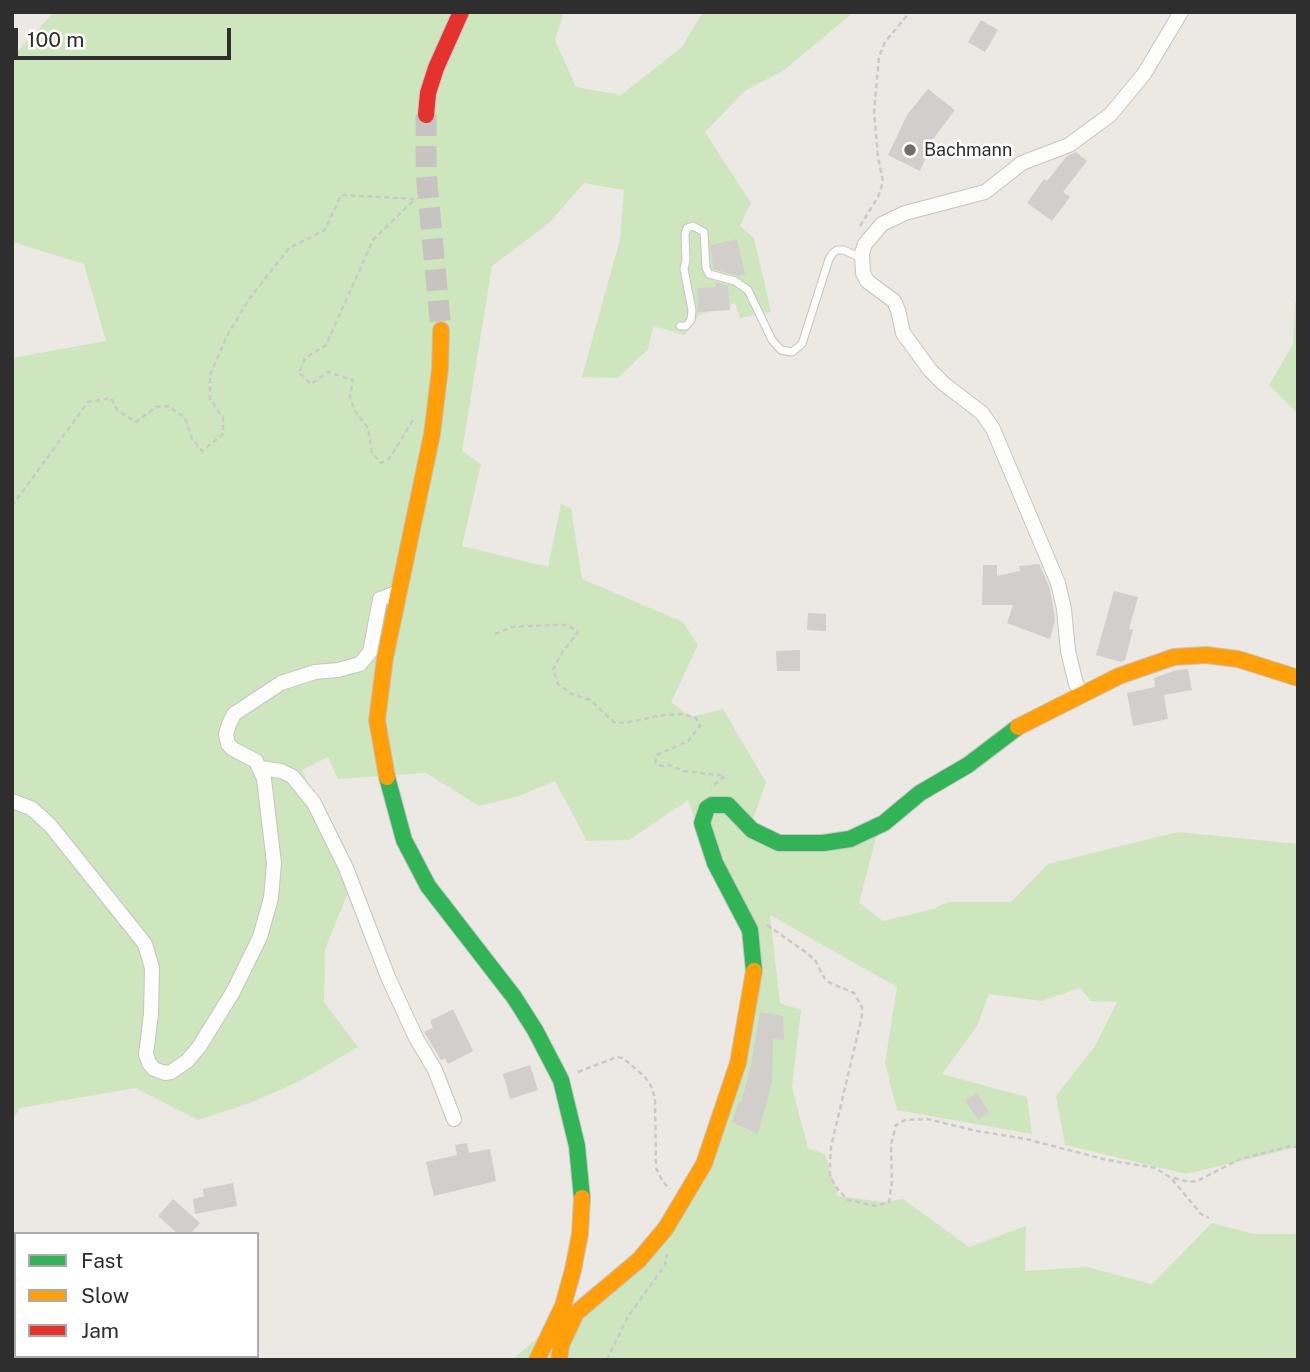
<!DOCTYPE html>
<style>
body{margin:0}
#map{position:relative;width:1310px;height:1372px;overflow:hidden;background:#ece8e4;font-family:"Public Sans",sans-serif}
canvas{display:block}
.frame{position:absolute;inset:0;border:14px solid #2e2e2e;pointer-events:none}
.legend{position:absolute;left:14px;top:1232px;width:245px;height:126px;box-sizing:border-box;background:#fff;border:2px solid #ababab;margin:0;padding:9px 12px;list-style:none;font-size:21px;color:#2e2e2e}
.legend li{display:flex;align-items:center;gap:14px;height:35px}
.legend b{width:35px;border:2px solid #ababab}
.scale{position:absolute;left:14px;top:28px;width:217px;height:32px;box-sizing:border-box;border:4px solid #2e2e2e;border-top:0;padding-left:9px;font-size:21px;line-height:24px;white-space:nowrap;color:#2e2e2e;-webkit-text-stroke:5px #fff;paint-order:stroke}
</style>
<div id="map">
<canvas width="1310" height="1372"></canvas>
<div class="frame"></div>
<ul class="legend">
<li><b style="height:9px;background:#30b455"></b>Fast</li>
<li><b style="height:9px;background:#ff9f0a"></b>Slow</li>
<li><b style="height:9px;background:#e5322d"></b>Jam</li>
</ul>
<div class="scale">100 m</div>
</div>
<script>
const g = document.querySelector('canvas').getContext('2d');
g.lineJoin = 'round';
function paint(path, color) {
  g.fillStyle = color;
  g.fill(path, 'evenodd');
}
function toPath(rows) {
  const path = new Path2D();
  for (const r of rows) {
    path.moveTo(r[0], r[1]);
    for (let i = 2; i < r.length; i += 2) path.lineTo(r[i], r[i + 1]);
  }
  return path;
}
function stroke(path, color, width, dash) {
  g.strokeStyle = color;
  g.lineWidth = width;
  g.lineCap = dash ? 'butt' : 'round';
  g.setLineDash(dash || []);
  g.stroke(path);
}
function label(font, color, halo, rows, align = 'center') {
  g.font = font + ' "Public Sans",sans-serif';
  g.lineWidth = 5;
  g.setLineDash([]);
  g.textBaseline = 'middle';
  g.strokeStyle = halo;
  g.fillStyle = color;
  for (const [text, x, y, turn = 0] of rows) {
    g.save();
    g.translate(x, y);
    g.rotate((+turn || 0) * Math.PI / 180);
    g.textAlign = isNaN(turn) ? turn : align;
    if (halo) g.strokeText(text, 0, 0);
    g.fillText(text, 0, 0);
    g.restore();
  }
}
const green = toPath([
 [54,12,564,12,555,40,576,87,621,95,682,47,703,12,854,12,783,71,746,90,705,132,751,203,740,226,754,238,771,312,740,318,735,303,699,315,685,335,653,326,648,349,618,378,582,377,620,239,624,190,584,183,549,223,492,266,462,451,481,464,462,546,548,567,561,504,571,508,582,579,683,622,698,645,671,702,691,717,723,709,766,782,752,822,789,838,877,834,859,903,883,921,933,909,948,902,1011,902,1048,864,1178,832,1298,844,1298,1147,1186,1174,1065,1145,1056,1096,1095,1046,1117,1002,1091,1001,1080,988,1042,1001,989,994,977,1026,942,1074,1027,1097,1032,1134,897,1110,885,1063,897,987,770,915,780,1003,801,1010,792,1087,808,1148,825,1154,838,1196,883,1202,903,1199,969,1247,1026,1226,1025,1271,1087,1267,1152,1284,1212,1223,1254,1234,1295,1234,1298,1228,1298,1360,512,1360,647,1241,697,1161,730,1070,748,985,742,929,708,859,688,800,629,840,587,841,555,781,519,796,479,806,426,773,338,779,328,757,302,770,354,878,325,949,324,1002,358,1047,300,1081,250,1103,198,1120,135,1088,20,1108,12,1120,12,358,106,341,84,264,12,242,12,57],
 [1298,299,1298,414,1269,385,1293,344,1295,303],
 [12,1273,16,1276,16,1356,129,1356,136,1360,12,1360]
]);
const building = toPath([
 [981,20,998,30,985,52,968,42],
 [928,89,955,110,930,143,932,144,920,171,888,155,907,115],
 [1076,152,1087,161,1063,192,1070,197,1052,221,1027,203,1044,179,1047,181,1067,156],
 [737,239,745,274,738,276,713,269,711,245],
 [715,282,728,286,730,310,698,312,697,288,716,287],
 [1039,564,1049,586,1054,611,1055,621,1050,639,1007,623,1013,605,982,605,983,565,997,565,997,576,1020,571,1019,566],
 [1114,591,1138,597,1129,629,1133,630,1125,660,1121,662,1096,655],
 [808,613,826,614,826,631,807,630],
 [800,650,800,671,777,671,776,651],
 [1188,669,1192,690,1164,695,1168,719,1133,726,1127,693,1155,687,1154,678,1177,670],
 [453,1009,473,1051,448,1064,445,1058,441,1060,424,1032,433,1028,430,1021],
 [760,1012,783,1016,784,1040,773,1039,772,1082,758,1134,732,1122,739,1102,741,1103,751,1065],
 [530,1065,538,1090,510,1099,503,1074],
 [977,1093,989,1112,978,1120,965,1101],
 [467,1143,469,1153,490,1149,496,1181,434,1196,426,1162,457,1155,455,1145],
 [233,1183,237,1206,195,1214,193,1199,204,1196,203,1189],
 [173,1199,200,1223,190,1234,178,1234,158,1216]
]);
const secondaryTunnel = toPath([
 [426,115,426,173,441,330]
]);
const path = toPath([
 [860,226,878,197,883,182,878,157,874,111,879,57,885,42,910,12],
 [12,506,88,402,111,398,117,410,136,422,156,407,168,406,185,418,192,438,202,451,223,434,223,418,210,399,210,375,227,336,249,299,289,248,325,230,341,195,415,199,373,240,326,345,305,358,299,373,311,384,328,372,353,380,350,397,354,410,368,428,372,453,381,463,389,459,415,417],
 [495,634,512,627,549,625,568,625,578,632,561,654,553,670,558,684,572,694,590,700,614,722,624,723,664,715,683,714,696,718,700,726,688,741,657,755,655,762,661,766,670,765,684,771,725,776,711,787],
 [767,925,807,953,815,960,826,981,854,993,862,1007,862,1016,831,1147,830,1163,830,1176,838,1190,848,1200,876,1206,889,1202,892,1182,891,1145,896,1125,905,1120,927,1119,977,1131,1026,1139,1107,1160,1156,1168,1171,1178,1201,1214,1209,1218],
 [578,1072,617,1057,623,1058,645,1077,651,1086,655,1098,656,1168,663,1182,670,1189],
 [1174,1178,1189,1182,1197,1181,1240,1159,1291,1146,1298,1147],
 [607,1360,627,1318,665,1265,667,1254]
]);
const lane = toPath([
 [680,326,686,326,691,320,692,310,684,269,686,260,685,234,687,228,693,226,704,232,706,268,709,274,735,281,748,290,772,340,781,350,792,352,802,344,829,259,833,253,837,250,844,250,861,258]
]);
const street = toPath([
 [1083,694,1076,684,1068,651,1064,609,1058,583,993,429,982,413,944,384,930,370,903,333,898,310,894,301,867,281,863,273,862,253,865,244,882,224,905,213,985,192,1022,163,1069,145,1110,115,1144,74,1181,12],
 [261,768,281,771,292,776,314,803,346,868,388,977,416,1038,435,1070,454,1119],
 [12,801,31,808,50,825,145,944,152,968,151,1014,146,1054,149,1063,154,1069,165,1073,171,1072,187,1061,199,1047,233,992,260,937,271,898,274,863,264,779,256,761,233,749,228,744,226,734,229,724,234,714,281,683,315,672,338,670,360,664,370,652,380,599,399,592]
]);
const fast = toPath([
 [387,777,404,840,428,886,514,997,535,1030,561,1080,577,1146,582,1198],
 [754,971,750,930,715,863,702,823,707,808,712,805,728,805,752,830,779,843,823,843,850,839,884,823,920,793,968,765,1018,727]
]);
const slow = toPath([
 [1018,727,1119,676,1174,657,1206,655,1238,659,1298,678],
 [387,777,377,720,385,658,432,434,440,369,441,330],
 [537,1360,563,1306,573,1270,580,1234,582,1198],
 [559,1360,561,1345,576,1313,639,1260,666,1228,704,1164,738,1063,754,971]
]);
const jam = toPath([
 [426,115,428,93,436,68,461,12]
]);
const markers = [
 [910,150,7,"#706f6e"]
];
const poiNames = [
 ["Bachmann",924,150]
];
paint(green, '#cee6be');
paint(building, '#d1cecb');
stroke(secondaryTunnel, '#c6c3c0', 21, [21, 10]);
stroke(lane, '#c5c4c5', 9);
stroke(street, '#c5c4c5', 16);
stroke(fast, '#c5c4c5', 18);
stroke(slow, '#c5c4c5', 18);
stroke(jam, '#c5c4c5', 18);
stroke(path, '#c9c9c8', 2.5, [5, 3.5]);
stroke(lane, '#fcfcfb', 7);
stroke(street, '#fcfcfb', 14);
stroke(fast, '#30b455', 16);
stroke(slow, '#ff9f0a', 16);
stroke(jam, '#e5322d', 16);
for (const [x, y, r, color] of markers) {
  const dot = new Path2D();
  dot.arc(x, y, r, 0, 2 * Math.PI);
  g.fillStyle = color;
  g.fill(dot);
  stroke(dot, '#fff', 2.5);
}
label('18px', '#2e2e2e', '#fff', poiNames, 'left');
</script>
